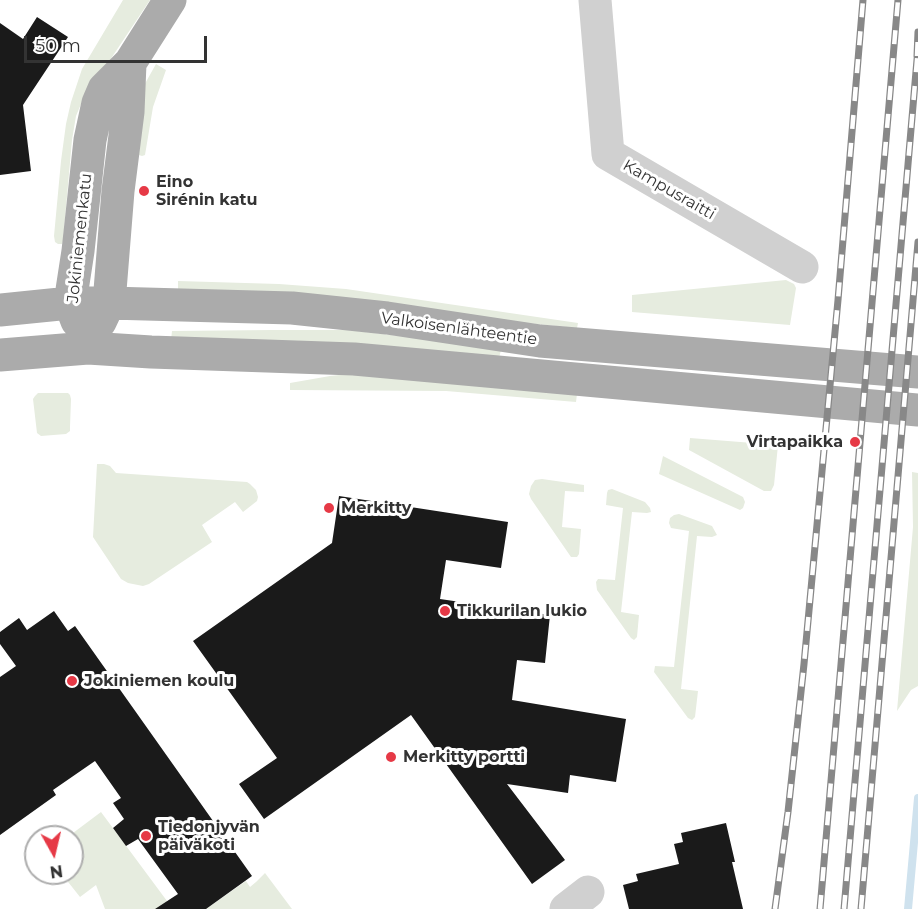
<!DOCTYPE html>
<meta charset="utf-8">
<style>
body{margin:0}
#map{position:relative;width:918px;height:909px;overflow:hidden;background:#fff;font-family:Montserrat,sans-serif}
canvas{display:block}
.north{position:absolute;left:24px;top:825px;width:60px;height:60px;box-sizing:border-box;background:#fff;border:2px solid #adadad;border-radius:50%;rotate:172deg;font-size:16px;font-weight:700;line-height:24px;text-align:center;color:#333}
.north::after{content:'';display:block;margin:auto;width:21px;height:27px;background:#e63946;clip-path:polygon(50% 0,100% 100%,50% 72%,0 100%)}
.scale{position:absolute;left:24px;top:36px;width:183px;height:27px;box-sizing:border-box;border:3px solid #333;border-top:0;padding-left:8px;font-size:18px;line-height:21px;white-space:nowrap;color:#333;-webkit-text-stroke:4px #fff;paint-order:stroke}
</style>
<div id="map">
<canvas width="918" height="909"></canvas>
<div class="north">N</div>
<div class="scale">50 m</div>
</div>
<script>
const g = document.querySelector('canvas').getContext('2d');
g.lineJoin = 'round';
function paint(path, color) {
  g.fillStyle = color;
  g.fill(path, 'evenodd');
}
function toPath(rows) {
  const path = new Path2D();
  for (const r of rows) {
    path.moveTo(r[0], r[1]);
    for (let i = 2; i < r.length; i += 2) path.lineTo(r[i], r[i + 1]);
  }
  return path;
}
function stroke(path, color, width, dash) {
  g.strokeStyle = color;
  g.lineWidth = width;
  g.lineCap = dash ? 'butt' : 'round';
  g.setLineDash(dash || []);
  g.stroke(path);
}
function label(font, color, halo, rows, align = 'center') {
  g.font = font + ' Montserrat,sans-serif';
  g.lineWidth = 6;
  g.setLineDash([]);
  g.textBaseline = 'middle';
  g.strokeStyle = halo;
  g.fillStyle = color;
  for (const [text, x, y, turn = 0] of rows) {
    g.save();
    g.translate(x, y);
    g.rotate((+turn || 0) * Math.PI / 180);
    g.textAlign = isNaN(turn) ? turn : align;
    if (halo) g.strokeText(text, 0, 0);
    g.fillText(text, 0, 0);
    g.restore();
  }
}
const green = toPath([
 [123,0,150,0,102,72,86,92,76,116,72,140,63,241,62,244,58,244,55,242,54,236,61,161,66,124,71,102,82,69],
 [156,64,166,70,153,107,145,155,142,156,139,155,142,89],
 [786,280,794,284,796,288,790,325,632,312,632,295],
 [178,281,279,284,346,289,578,323,577,328,178,289],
 [272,330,348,330,417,338,501,350,499,358,171,340,172,331],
 [349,374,577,394,576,402,446,391,290,390,290,383,330,376],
 [38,393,68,393,70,395,71,399,70,427,70,431,66,434,41,436,37,433,33,399,35,396],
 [690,438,778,445,774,485,771,491,764,491,689,450],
 [663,456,743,497,745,502,743,508,740,510,659,474],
 [97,464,104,464,110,466,116,473,247,482,250,484,256,490,258,497,257,501,243,512,235,502,202,525,212,542,149,584,143,586,128,583,121,579,93,537],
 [912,472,918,473,918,686,911,690,897,711,913,527],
 [542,479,584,485,584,492,565,491,562,527,581,529,579,554,577,557,571,557,531,499,529,494,531,486,535,480],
 [612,489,645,502,650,508,651,512,647,513,632,512,621,612,639,615,637,637,634,640,631,638,597,590,596,582,598,579,615,580,623,508,606,505,607,493,608,490],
 [679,514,712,526,717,535,712,537,697,536,681,689,698,691,695,717,692,720,688,718,654,672,655,666,674,667,689,531,671,528,669,523,670,518,674,515],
 [101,812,167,901,172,909,105,909,96,885,80,897,61,873,72,873,72,837,69,836],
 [265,873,292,909,206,909,246,881,250,887,256,882]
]);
const stream = toPath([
 [908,909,918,798]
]);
const building = toPath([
 [37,17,68,37,23,105,31,171,0,175,0,23,23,39],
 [339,496,508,522,501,568,446,560,440,599,550,615,545,663,517,660,512,700,626,719,616,782,570,775,568,793,507,784,565,860,532,884,411,715,264,819,239,784,277,758,193,641,332,543],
 [54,611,68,631,75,626,252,876,206,909,155,909,178,894,138,839,126,846,113,828,124,819,113,803,121,798,95,761,53,790,56,795,0,835,0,677,16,666,0,644,0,632,19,618,27,630],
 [726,823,735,862,732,862,743,909,629,909,623,885,638,881,636,874,679,864,674,844,683,842,681,833]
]);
const minor = toPath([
 [595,0,608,154,802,267],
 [566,909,588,892]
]);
const major = toPath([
 [0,310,70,303,109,303,292,308,387,318,540,341,918,372],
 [77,321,70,303,78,251,90,140,98,103,104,89,130,63,170,0],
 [100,322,109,303,118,191,128,112,130,63],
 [0,355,88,348,151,352,354,359,918,410]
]);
const rail = toPath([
 [917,56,918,32],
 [775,909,788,812,804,664,838,300,863,0],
 [820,909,898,0],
 [844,909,918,48],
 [861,909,918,242]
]);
const markers = [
 [144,191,6,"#e63946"],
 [855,442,6,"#e63946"],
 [329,508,6,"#e63946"],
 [445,611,6,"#e63946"],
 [72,681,6,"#e63946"],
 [391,757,6,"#e63946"],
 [146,836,6,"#e63946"]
];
const poiNames = [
 ["Eino",156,182],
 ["Sirénin katu",156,200],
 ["Virtapaikka",843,442,"right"],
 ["Merkitty",341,508],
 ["Tikkurilan lukio",457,611],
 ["Jokiniemen koulu",84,681],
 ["Merkitty portti",403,757],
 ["Tiedonjyvän",158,827],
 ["päiväkoti",158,845]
];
const streetNames = [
 ["Kampusraitti",669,190,30],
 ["Jokiniemenkatu",80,238,-84],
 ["Valkoisenlähteentie",459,329,8]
];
paint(green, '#e6ecdf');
stroke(stream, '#cfe2ee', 8);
paint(building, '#1a1a1a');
stroke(minor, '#d0d0d0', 33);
stroke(major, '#ababab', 33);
stroke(rail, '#888', 7);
stroke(rail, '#fff', 4.5, [14]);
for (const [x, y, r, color] of markers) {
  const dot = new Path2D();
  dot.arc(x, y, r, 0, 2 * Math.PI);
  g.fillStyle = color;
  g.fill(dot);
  stroke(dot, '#fff', 2);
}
label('bold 16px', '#333', '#fff', poiNames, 'left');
label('16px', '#333', '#fff', streetNames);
</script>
